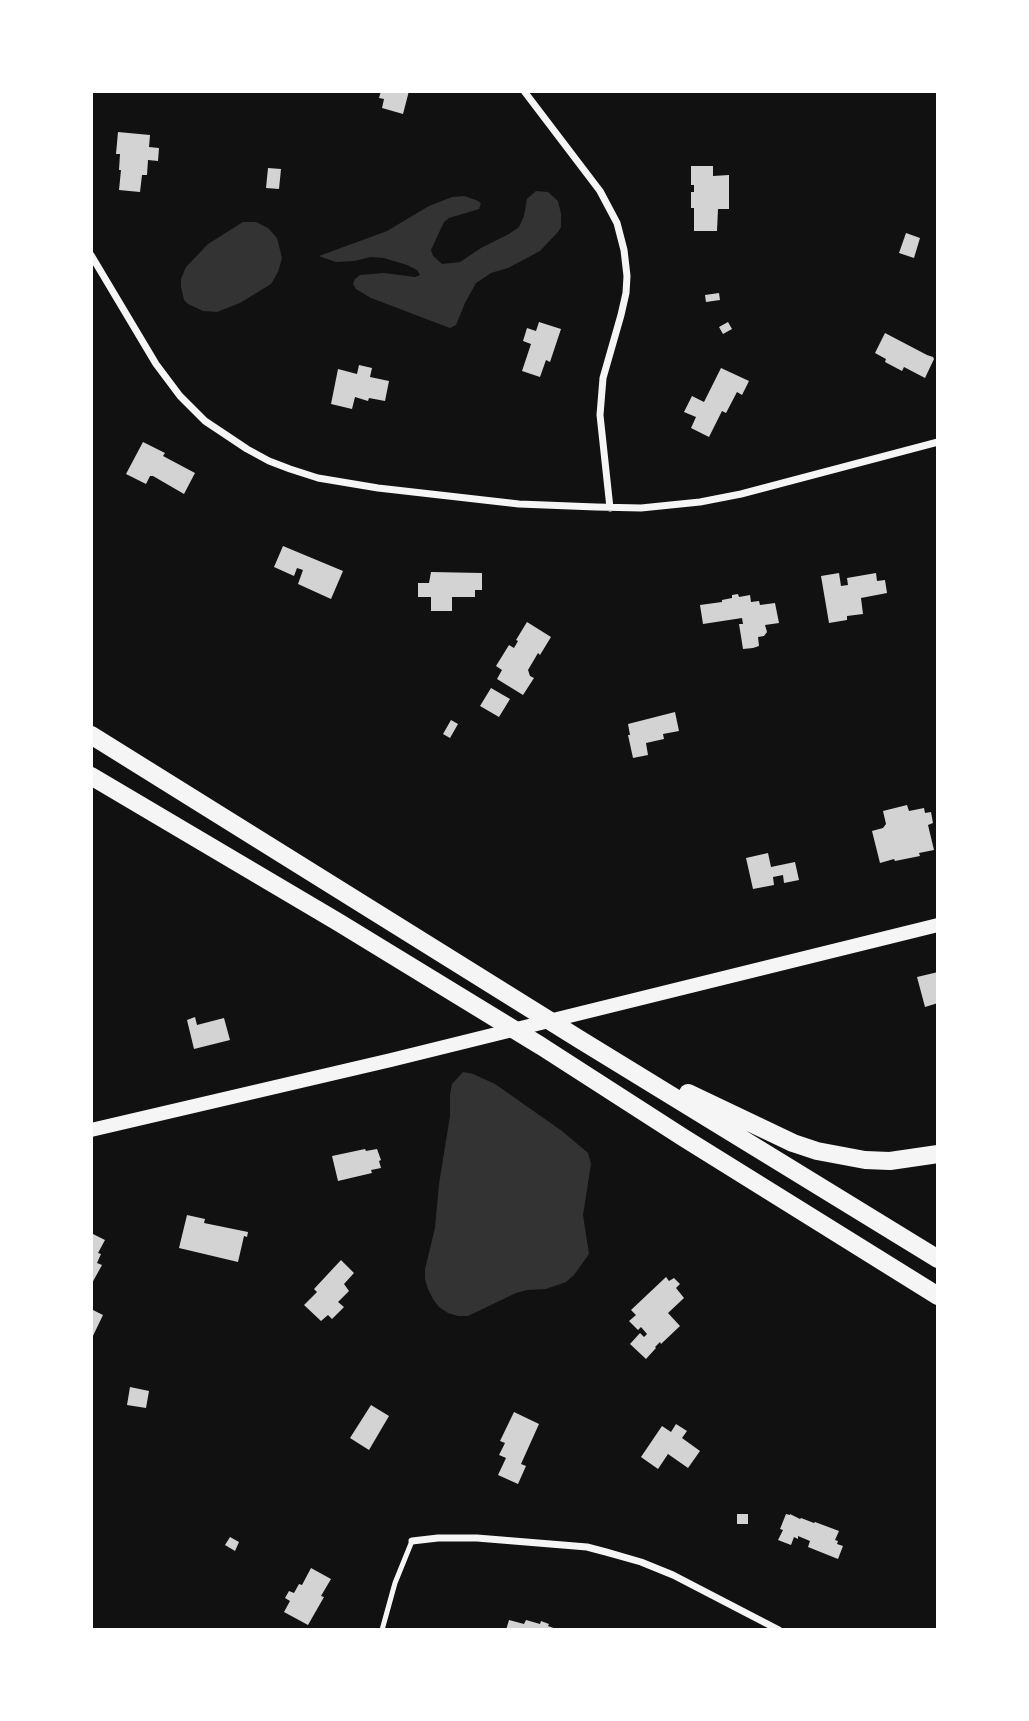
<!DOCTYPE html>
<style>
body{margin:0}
#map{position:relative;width:1029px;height:1721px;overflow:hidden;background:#111;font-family:Lato,sans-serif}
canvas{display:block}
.frame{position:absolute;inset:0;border:93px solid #fff;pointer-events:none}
</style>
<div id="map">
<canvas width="1029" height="1721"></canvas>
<div class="frame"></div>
</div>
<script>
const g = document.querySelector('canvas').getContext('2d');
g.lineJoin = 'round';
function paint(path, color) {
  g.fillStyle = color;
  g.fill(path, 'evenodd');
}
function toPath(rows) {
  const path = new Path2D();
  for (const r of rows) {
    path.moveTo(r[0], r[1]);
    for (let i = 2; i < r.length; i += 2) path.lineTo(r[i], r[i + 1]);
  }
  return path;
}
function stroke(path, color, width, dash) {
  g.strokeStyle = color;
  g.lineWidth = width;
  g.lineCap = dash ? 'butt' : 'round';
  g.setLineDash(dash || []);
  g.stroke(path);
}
const water = toPath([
 [536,191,548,192,558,201,561,214,561,227,558,232,540,251,508,268,491,273,476,283,465,303,456,325,450,328,371,298,356,289,353,284,355,279,360,275,384,273,415,277,420,275,417,270,407,265,384,258,371,257,354,261,336,262,319,256,387,231,429,206,452,197,464,196,476,200,481,203,479,209,449,218,444,222,431,250,433,256,442,264,460,262,481,248,509,234,519,227,524,216,527,199],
 [243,222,256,222,268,228,277,238,282,258,278,272,271,284,240,303,217,312,203,311,188,304,184,300,181,287,181,279,186,267,208,244],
 [463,1072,473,1074,495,1084,562,1131,588,1153,591,1164,583,1215,589,1254,574,1275,566,1282,546,1289,527,1290,516,1293,468,1316,458,1316,448,1313,439,1307,433,1299,428,1289,425,1279,425,1269,435,1228,439,1184,450,1116,450,1095,452,1084]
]);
const building = toPath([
 [381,91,409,91,403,114,382,108,384,99,379,98],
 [118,132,150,135,149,147,159,148,158,161,148,160,147,175,142,175,140,192,119,190,121,170,119,170,120,154,116,154],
 [691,166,713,166,713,176,729,175,729,209,718,209,717,231,694,231,694,208,691,208,691,192,694,192,694,185,691,185],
 [268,168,281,169,279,189,266,188],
 [906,233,920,238,914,258,899,253],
 [719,293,720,300,706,302,705,295],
 [539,322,561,329,550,362,546,360,540,377,522,371,531,344,523,341,527,328,536,331],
 [728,322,732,329,723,334,719,327],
 [885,333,927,355,933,357,934,359,925,378,904,367,902,371,885,362,886,359,875,353],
 [359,365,372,368,370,377,389,381,385,401,369,398,368,401,355,397,352,409,331,404,338,369,357,374],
 [721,368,749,381,742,395,737,392,726,413,722,411,709,437,691,428,696,417,684,412,692,396,704,402],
 [143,442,165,453,163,456,195,473,184,494,153,476,150,476,146,484,126,474],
 [283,546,343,571,331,599,298,584,303,570,297,568,294,576,274,567],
 [431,572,482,573,482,590,475,590,475,597,452,597,452,611,431,611,431,597,418,597,418,583,429,583],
 [839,573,841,586,848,585,847,578,876,573,877,581,885,580,887,593,861,598,863,614,847,616,847,620,829,623,821,576],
 [738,594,739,597,750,595,751,602,759,601,760,605,775,603,779,623,765,625,767,632,764,636,758,637,759,646,753,648,743,649,739,624,743,624,742,618,703,624,700,605,722,602,722,600,732,598,732,595],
 [527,622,551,637,540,655,538,653,528,670,530,676,534,678,523,695,497,679,502,670,496,666,509,645,514,648,518,641,516,640],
 [491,688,510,699,499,717,480,706],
 [675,712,679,731,663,734,664,739,646,743,648,755,633,758,628,735,630,735,628,724],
 [451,720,458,724,450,738,443,734],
 [907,805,909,811,924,808,925,813,931,812,933,823,928,825,934,850,919,853,920,856,895,861,894,859,880,863,872,831,883,828,886,824,883,811],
 [768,853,771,867,795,862,799,880,784,883,783,875,773,877,774,885,753,889,746,858],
 [938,972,938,1003,925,1007,917,977],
 [195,1017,197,1025,224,1018,230,1040,194,1049,187,1020],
 [365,1149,366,1151,377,1149,381,1160,379,1161,381,1168,371,1170,372,1173,338,1181,332,1156],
 [187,1215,205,1219,204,1223,248,1232,247,1237,244,1236,238,1262,179,1248],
 [91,1233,105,1240,98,1253,101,1254,97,1263,102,1265,91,1285],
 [341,1260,354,1273,344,1284,349,1291,338,1302,344,1307,332,1319,328,1315,321,1321,304,1305,317,1292,314,1289],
 [666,1277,669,1281,674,1278,680,1284,676,1288,684,1298,668,1313,680,1326,661,1344,660,1342,655,1347,656,1348,646,1359,630,1344,640,1333,644,1337,647,1334,641,1327,638,1330,629,1321,636,1315,631,1310],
 [91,1309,103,1315,91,1340],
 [130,1387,149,1391,146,1408,127,1405],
 [371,1405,389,1416,369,1450,350,1438],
 [514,1412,539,1424,521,1464,526,1466,518,1484,498,1475,506,1458,499,1455,505,1443,500,1441],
 [676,1424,687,1431,682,1438,700,1451,688,1468,668,1454,658,1469,641,1457,662,1426,671,1432],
 [737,1514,748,1514,748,1524,737,1524],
 [786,1514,790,1515,790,1514,800,1519,801,1518,814,1523,815,1522,839,1531,835,1540,838,1541,837,1544,843,1546,838,1559,808,1547,810,1541,798,1536,798,1539,794,1537,791,1545,778,1540,783,1530,780,1529],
 [230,1537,239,1542,235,1551,225,1545],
 [311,1568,331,1579,321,1596,324,1597,308,1625,284,1612,290,1601,285,1598,289,1591,294,1593,299,1584,302,1585],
 [509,1620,524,1624,526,1620,540,1624,541,1621,549,1624,548,1626,559,1630,506,1630]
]);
const service = toPath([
 [382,1630,395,1583,412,1541]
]);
const minor = toPath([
 [524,91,600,191,617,223,624,250,627,276,626,293,621,315,603,378,600,415,610,508],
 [91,255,156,364,180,396,205,421,247,449,269,461,290,469,318,478,378,488,519,504,596,507,641,508,700,502,741,494,938,442],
 [412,1541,438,1538,477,1538,587,1547,606,1552,641,1562,673,1575,779,1630]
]);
const secondary = toPath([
 [91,1130,391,1060,938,925]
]);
const motorway = toPath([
 [91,735,579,1039,938,1259],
 [91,776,338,922,541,1046,684,1138,938,1296],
 [688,1093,793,1143,817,1151,865,1160,890,1161,938,1154]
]);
paint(water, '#333');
paint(building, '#d3d3d3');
stroke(service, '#f5f5f5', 5);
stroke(minor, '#f5f5f5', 7);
stroke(secondary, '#f5f5f5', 14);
stroke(motorway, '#f5f5f5', 18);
</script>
